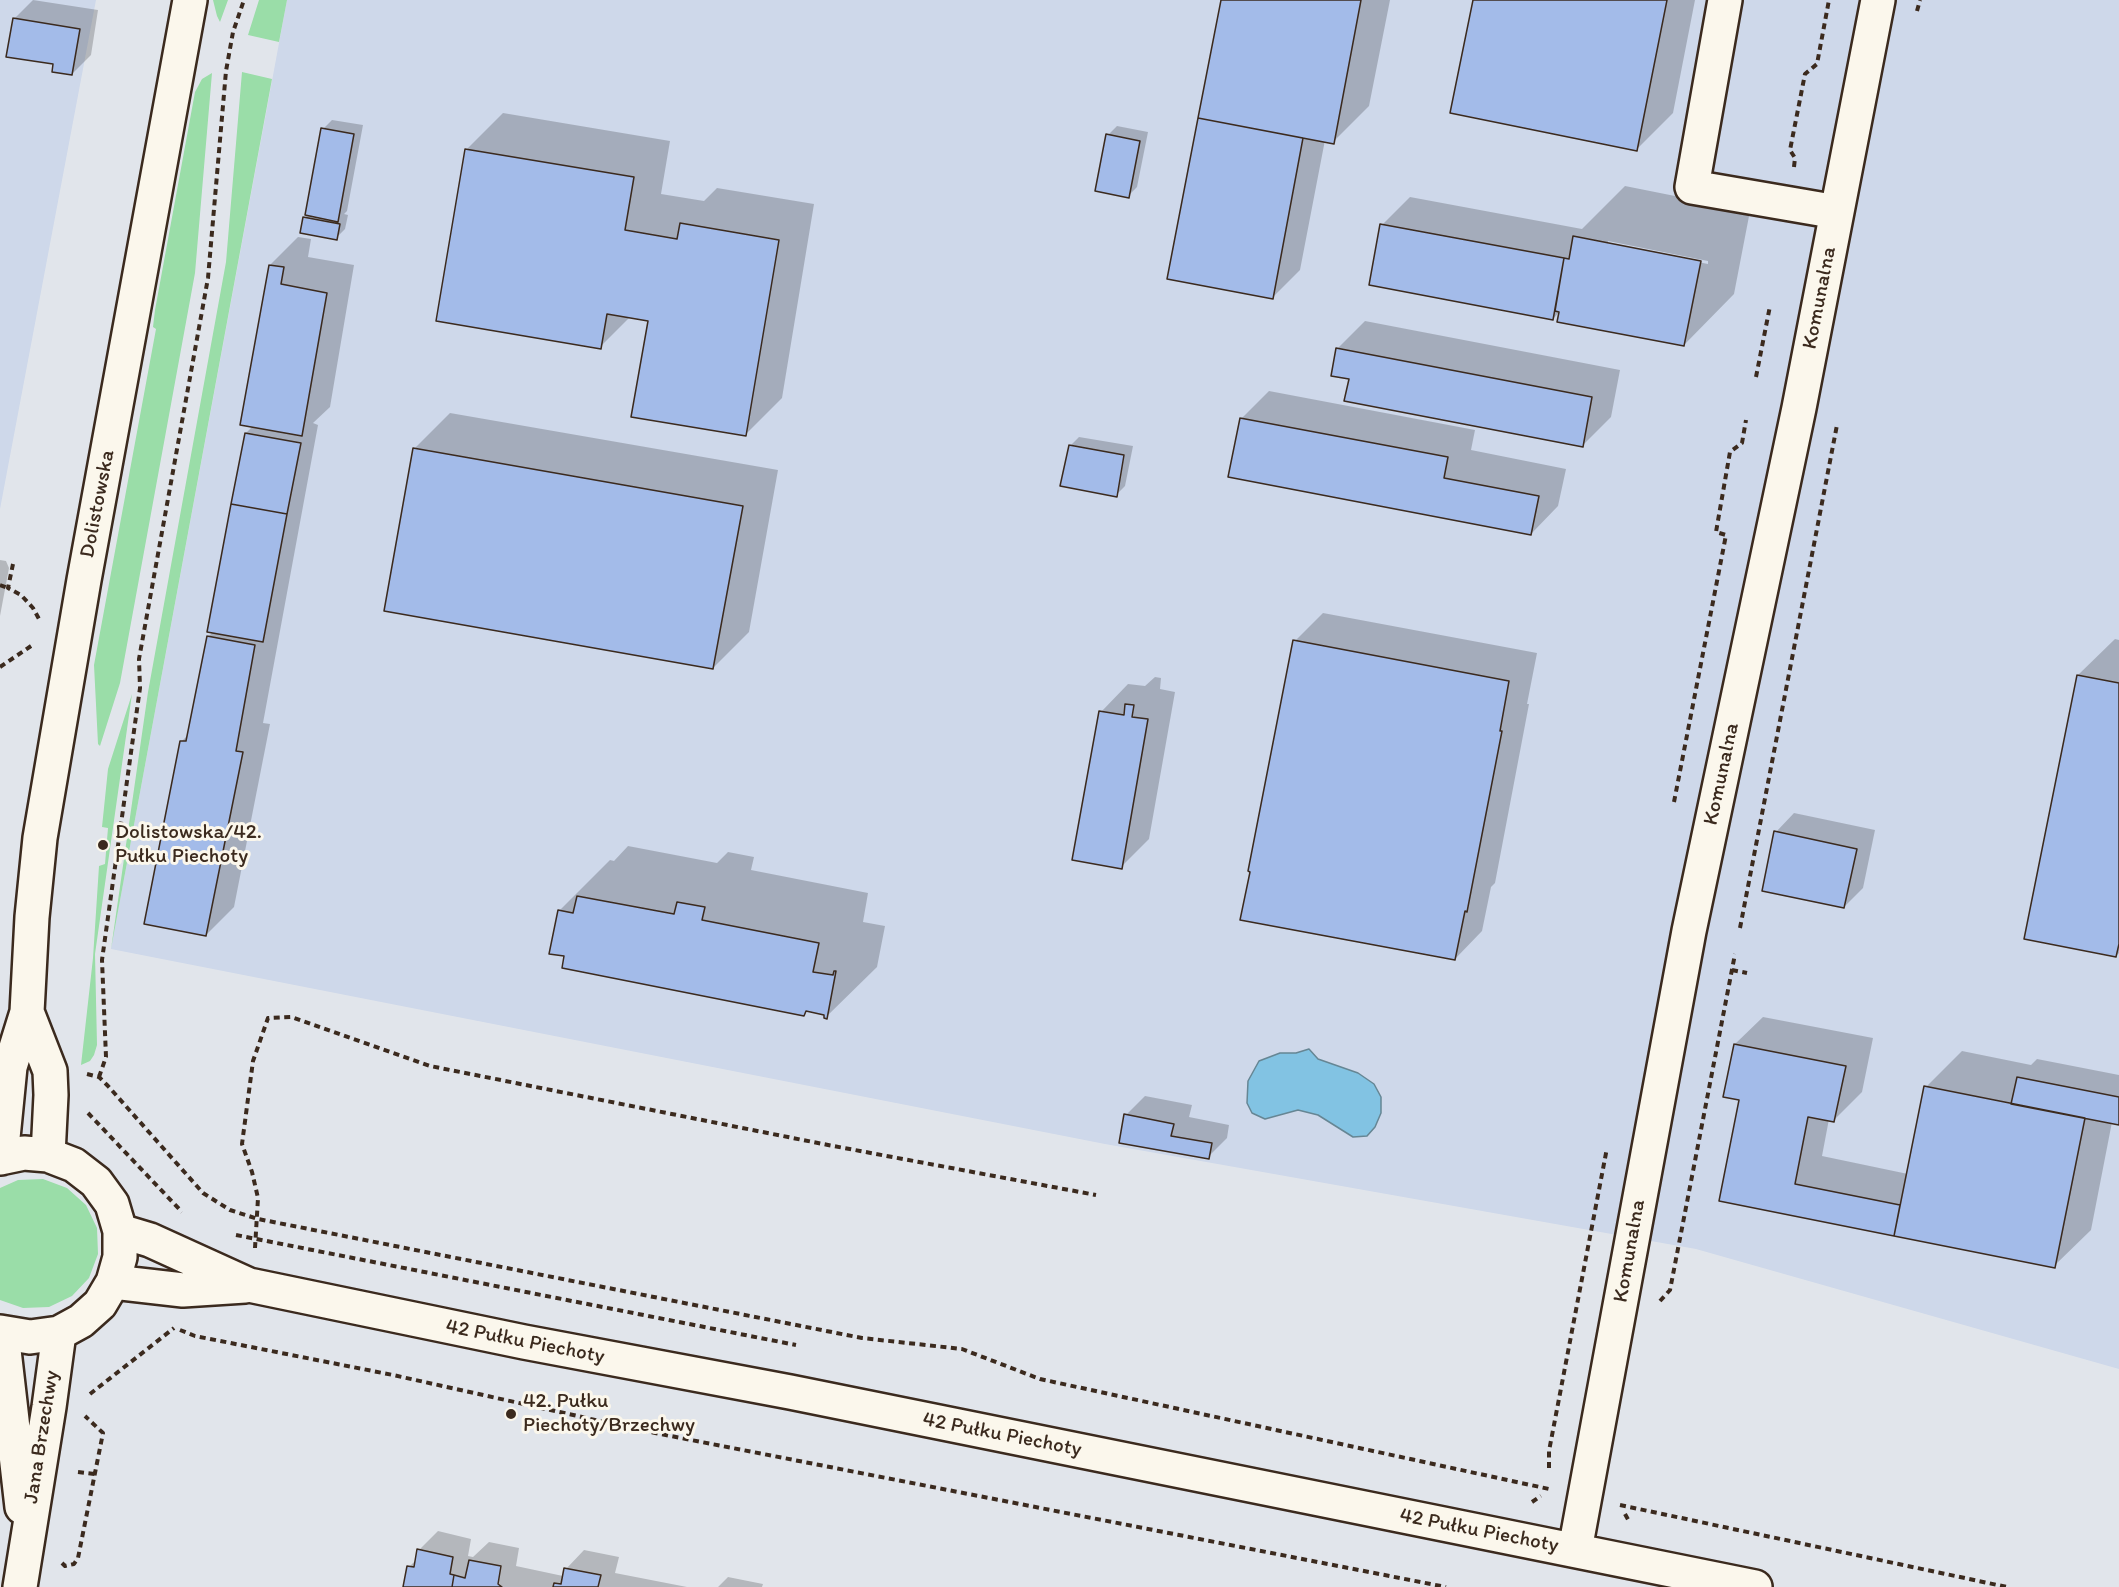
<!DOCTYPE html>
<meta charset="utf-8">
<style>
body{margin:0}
canvas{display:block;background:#e1e5eb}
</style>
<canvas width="2119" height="1587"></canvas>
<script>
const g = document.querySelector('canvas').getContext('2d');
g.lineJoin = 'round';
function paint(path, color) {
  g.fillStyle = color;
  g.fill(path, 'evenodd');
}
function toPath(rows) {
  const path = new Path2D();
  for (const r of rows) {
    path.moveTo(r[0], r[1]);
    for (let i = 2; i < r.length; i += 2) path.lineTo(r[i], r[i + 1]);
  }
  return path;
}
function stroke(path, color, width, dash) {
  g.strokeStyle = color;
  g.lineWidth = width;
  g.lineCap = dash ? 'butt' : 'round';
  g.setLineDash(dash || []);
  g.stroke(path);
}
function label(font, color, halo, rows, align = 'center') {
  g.font = font + ' Itim,sans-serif';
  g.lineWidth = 6;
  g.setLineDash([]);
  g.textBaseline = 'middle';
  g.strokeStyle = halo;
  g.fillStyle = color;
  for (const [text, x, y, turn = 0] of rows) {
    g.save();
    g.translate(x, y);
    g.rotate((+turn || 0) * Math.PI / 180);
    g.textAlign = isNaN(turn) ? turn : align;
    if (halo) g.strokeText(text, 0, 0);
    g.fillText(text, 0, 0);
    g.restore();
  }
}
const built = toPath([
 [0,0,96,0,0,509],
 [287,0,2119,0,2119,1369,1696,1249,1105,1144,111,949]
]);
const green = toPath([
 [213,0,228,0,220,22,217,16],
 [259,0,287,0,279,42,248,35],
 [242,72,272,79,111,949,148,692,226,262],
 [212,73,195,273,120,683,100,746,98,744,94,665,156,329,153,327,155,310,195,92,202,79],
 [132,694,95,954,97,1045,94,1055,90,1061,81,1065,93,958,99,866,105,864,108,828,102,827,108,769],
 [43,1179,67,1188,86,1205,97,1228,98,1254,89,1278,72,1296,49,1307,23,1308,0,1300,0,1188,18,1180]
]);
const water = toPath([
 [1309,1049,1318,1059,1358,1073,1374,1084,1381,1097,1381,1113,1375,1127,1367,1136,1353,1137,1318,1115,1298,1110,1265,1119,1252,1113,1247,1103,1248,1081,1259,1061,1280,1053,1296,1053,1309,1049]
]);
const shadow = toPath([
 [33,0,98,10,91,55,72,74,55,63,14,19],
 [1222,0,1390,0,1369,106,1333,142,1325,140,1300,270,1272,298],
 [1475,0,1695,0,1673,113,1636,150],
 [503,113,670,141,661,194,704,201,717,188,814,204,782,398,745,435,650,319,631,316,600,347,438,320,467,149],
 [332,120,363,125,347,211,344,214,348,215,345,229,336,238,305,218,308,214,323,129],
 [1117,126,1148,132,1137,187,1128,196,1108,135],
 [1625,186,1750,211,1734,294,1684,345,1561,310,1553,319,1382,225,1410,197,1582,229],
 [1608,241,1708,261,1708,264,1608,244],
 [298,237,311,239,308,257,354,265,330,407,313,423,318,425,263,723,270,724,234,907,206,935,181,742,189,734,208,637,213,632,246,433,253,426,270,265],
 [1365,321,1620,370,1611,417,1583,445,1351,378,1337,349],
 [1269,391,1475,430,1471,450,1566,469,1558,506,1531,534,1241,419],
 [450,413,778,470,749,632,713,668,414,449],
 [1079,437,1133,446,1125,486,1116,495,1070,446],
 [0,560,6,561,9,568,0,616],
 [1323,613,1537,653,1527,704,1529,704,1495,883,1491,887,1482,931,1455,959,1295,641],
 [2115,639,2119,640,2119,953,2116,956,2078,675],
 [1155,677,1161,678,1160,689,1175,692,1149,839,1121,867,1101,712,1128,684,1145,686],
 [1794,813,1875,830,1863,888,1844,907,1776,832],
 [628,846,717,863,728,852,754,857,751,870,868,893,863,922,885,926,877,967,826,1017,826,1014,808,1010,804,1015,566,955,560,910,610,860,614,861],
 [1763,1017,1873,1038,1862,1092,1834,1120,1829,1119,1822,1156,1908,1174,1926,1087,1962,1051,2031,1065,2037,1059,2119,1075,2119,1123,2112,1122,2091,1230,2054,1266,1721,1199,1741,1099,1735,1044],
 [1145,1096,1192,1105,1189,1117,1229,1125,1227,1138,1208,1157,1126,1115],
 [438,1531,471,1539,468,1556,473,1557,489,1542,519,1548,516,1566,563,1576,566,1569,584,1550,619,1557,615,1573,687,1587,404,1587,409,1567,417,1559,419,1550],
 [728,1577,763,1584,762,1587,718,1587]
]);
const building = toPath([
 [1221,0,1361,0,1334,144,1198,118,1221,0],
 [1473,0,1667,0,1637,151,1450,113,1473,0],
 [13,18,80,29,72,75,52,72,53,64,6,57,13,18],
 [1198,118,1303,138,1273,299,1167,279,1198,118],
 [321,128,354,134,338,222,305,215,321,128],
 [1106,134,1140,141,1129,198,1095,191,1106,134],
 [465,149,634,177,625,230,677,239,680,223,779,240,746,436,631,417,648,321,607,314,601,349,436,321,465,149],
 [303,217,340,224,337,240,300,233,303,217],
 [1380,224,1564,258,1553,320,1369,285,1380,224],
 [1573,236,1701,261,1684,346,1557,322,1559,312,1555,311,1564,258,1569,259,1573,236],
 [269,265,284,267,281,284,327,293,302,436,240,425,269,265],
 [1336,348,1592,397,1583,447,1344,401,1349,379,1331,376,1336,348],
 [1240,418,1448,457,1444,478,1539,496,1531,535,1228,477,1240,418],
 [245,433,301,443,287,514,231,504,245,433],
 [1069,445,1124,455,1117,497,1060,486,1069,445],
 [413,448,743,506,713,669,384,611,413,448],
 [231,504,287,514,263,642,207,632,231,504],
 [207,636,255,645,236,751,243,752,206,936,144,924,180,741,186,741,207,636],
 [1293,640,1509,681,1500,731,1502,731,1467,912,1465,911,1455,960,1240,920,1250,872,1248,871,1293,640],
 [2077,675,2119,683,2119,944,2116,957,2024,939,2077,675],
 [1125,704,1134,705,1132,717,1148,719,1122,869,1072,860,1099,711,1124,715,1125,704],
 [1774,831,1857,849,1844,908,1762,891,1774,831],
 [577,896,674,914,677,902,705,907,702,920,819,943,813,972,833,975,834,971,836,971,827,1019,824,1018,824,1015,806,1011,804,1016,562,968,564,956,549,954,558,910,573,913,577,896],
 [1734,1044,1846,1066,1834,1122,1808,1117,1795,1184,1900,1205,1894,1236,1719,1201,1739,1100,1723,1097,1734,1044],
 [2017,1077,2119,1097,2119,1125,2011,1104,2017,1077],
 [1924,1086,2085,1118,2055,1268,1894,1236,1924,1086],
 [1124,1114,1174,1124,1171,1136,1212,1143,1209,1159,1119,1143,1124,1114],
 [417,1549,453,1557,450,1574,454,1575,452,1587,403,1587,407,1566,414,1567,417,1549],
 [469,1560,501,1566,498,1584,502,1587,452,1587,454,1575,465,1578,469,1560],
 [564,1568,601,1575,598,1587,553,1587,554,1583,561,1584,564,1568]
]);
const path = toPath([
 [1917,11,1920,0],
 [1794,167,1795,158,1790,150,1805,74,1817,64,1829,0],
 [1756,377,1770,306],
 [13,564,8,588,21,595,33,608,39,619],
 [0,585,8,588],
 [0,667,34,644],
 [1674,802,1726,535,1716,532,1730,452,1742,443,1746,420],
 [1740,928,1837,425],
 [1732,970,1747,973],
 [87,1074,99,1077,108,1086,203,1193,230,1210,258,1219,862,1338,962,1349,1040,1379,1549,1489],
 [99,1077,106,1057,102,960,140,688,139,659,208,278,226,71,233,32,244,0],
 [88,1113,182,1212],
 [236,1235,796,1345],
 [255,1248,258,1198,252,1172,242,1144,253,1061,268,1018,291,1017,430,1066,828,1145,1096,1195],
 [1660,1301,1670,1290,1735,954],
 [180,1330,195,1336,393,1375,645,1431,1446,1587],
 [90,1394,174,1328],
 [1549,1468,1549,1451,1607,1148],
 [78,1472,95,1474],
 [1532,1502,1541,1496],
 [1620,1505,2007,1587],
 [1625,1514,1630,1523],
 [62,1563,65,1566,74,1564,78,1558,103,1433,85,1416]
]);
const minor = toPath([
 [1725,0,1692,187,1837,212],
 [27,1012,50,1071,51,1095,48,1155],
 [0,1158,24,1153,48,1155,74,1165,96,1182,112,1204,120,1231,120,1257,113,1282,100,1304,81,1321,59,1333,30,1337,0,1332],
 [1,1158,10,1067,27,1012,32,917,40,838,84,580,190,0],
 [120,1231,150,1240,249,1285,524,1342,790,1392,1755,1587],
 [113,1282,183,1290,245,1286],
 [2,1333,22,1507],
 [1575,1550,1689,931,1799,408,1878,0],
 [20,1587,49,1407,59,1333]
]);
const markers = [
 [103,845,6,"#3b2a1e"],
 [511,1414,6,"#3b2a1e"]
];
const streetNames = [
 ["Komunalna",1820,298,-79],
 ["Dolistowska",98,504,-79],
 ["Komunalna",1722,774,-78],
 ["Komunalna",1630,1251,-80],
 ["42 Pułku Piechoty",525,1342,11],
 ["42 Pułku Piechoty",1002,1435,11],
 ["Jana Brzechwy",42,1437,-81],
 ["42 Pułku Piechoty",1479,1531,11]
];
const poiNames = [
 ["Dolistowska/42.",115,833],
 ["Pułku Piechoty",115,857],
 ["42. Pułku",523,1402],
 ["Piechoty/Brzechwy",523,1426]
];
paint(built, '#ced8ea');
paint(green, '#9adda8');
paint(water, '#82c3e3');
stroke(water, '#668694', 1.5);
paint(shadow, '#0003');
paint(building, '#a3bbe9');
stroke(building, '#3b2a1e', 1.5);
stroke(minor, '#3b2a1e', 38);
stroke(path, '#3b2a1e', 4, [6, 4.5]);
stroke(minor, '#fbf7ec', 33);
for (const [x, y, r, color] of markers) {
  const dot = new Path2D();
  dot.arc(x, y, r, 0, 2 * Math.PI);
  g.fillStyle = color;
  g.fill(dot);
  stroke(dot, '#fbf7ec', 2);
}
label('21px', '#3b2a1e', '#fbf7ec', streetNames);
label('21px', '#3b2a1e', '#fbf7ec', poiNames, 'left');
</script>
